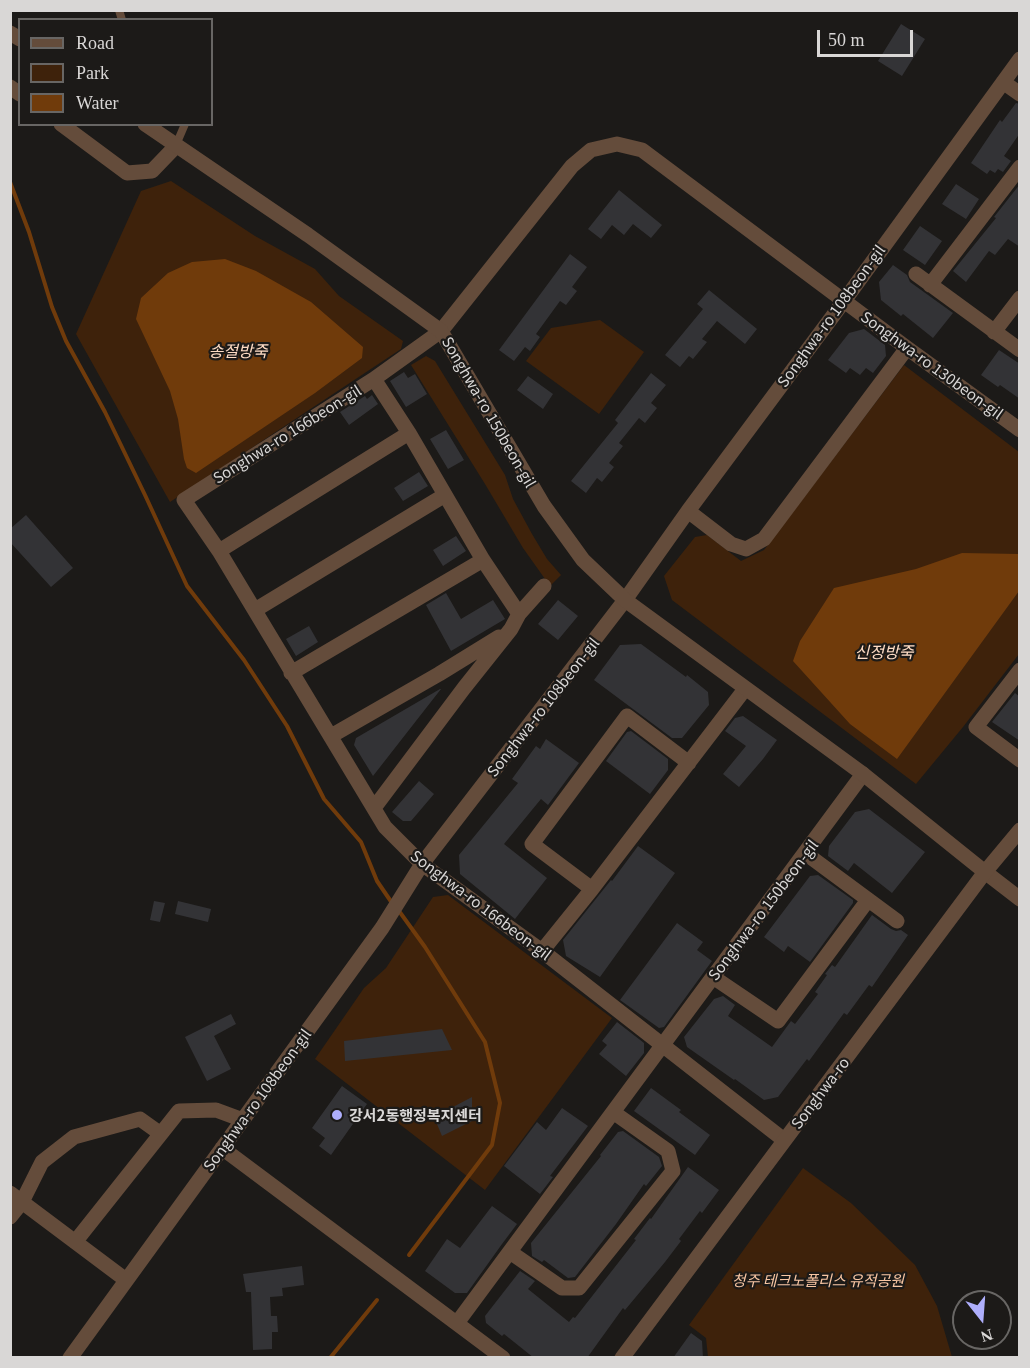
<!DOCTYPE html>
<meta charset="utf-8">
<style>
body{margin:0}
#map{position:relative;width:1030px;height:1368px;overflow:hidden;background:#1c1a18;font-family:Georgia,serif}
canvas{display:block}
.frame{position:absolute;inset:0;border:12px solid #d9d7d6;pointer-events:none}
.legend{position:absolute;left:18px;top:18px;width:195px;height:108px;box-sizing:border-box;background:#1c1a18;border:2px solid #686664;margin:0;padding:8px 10px;list-style:none;font-size:18px;color:#d9d7d6}
.legend li{display:flex;align-items:center;gap:12px;height:30px}
.legend b{width:30px;border:2px solid #686664}
.north{position:absolute;left:952px;top:1290px;width:60px;height:60px;box-sizing:border-box;background:#1c1a18;border:2px solid #686664;border-radius:50%;rotate:163deg;font-size:16px;font-weight:700;line-height:24px;text-align:center;color:#d9d7d6}
.north::after{content:'';display:block;margin:auto;width:21px;height:27px;background:#aeaefb;clip-path:polygon(50% 0,100% 100%,50% 72%,0 100%)}
.scale{position:absolute;left:817px;top:30px;width:96px;height:27px;box-sizing:border-box;border:3px solid #d9d7d6;border-top:0;padding-left:8px;font-size:18px;line-height:21px;white-space:nowrap;color:#d9d7d6;-webkit-text-stroke:4px #1c1a18;paint-order:stroke}
</style>
<div id="map">
<canvas width="1030" height="1368"></canvas>
<div class="frame"></div>
<ul class="legend">
<li><b style="height:8px;background:#644c3b"></b>Road</li>
<li><b style="height:16px;background:#3e220b"></b>Park</li>
<li><b style="height:16px;background:#703b0b"></b>Water</li>
</ul>
<div class="north">N</div>
<div class="scale">50 m</div>
</div>
<script>
const g = document.querySelector('canvas').getContext('2d');
g.lineJoin = 'round';
function paint(path, color) {
  g.fillStyle = color;
  g.fill(path, 'evenodd');
}
function toPath(rows) {
  const path = new Path2D();
  for (const r of rows) {
    path.moveTo(r[0], r[1]);
    for (let i = 2; i < r.length; i += 2) path.lineTo(r[i], r[i + 1]);
  }
  return path;
}
function stroke(path, color, width, dash) {
  g.strokeStyle = color;
  g.lineWidth = width;
  g.lineCap = dash ? 'butt' : 'round';
  g.setLineDash(dash || []);
  g.stroke(path);
}
function label(font, color, halo, rows, align = 'center') {
  g.font = font + ' Georgia,"Noto Sans KR",serif';
  g.lineWidth = 4.5;
  g.setLineDash([]);
  g.textBaseline = 'middle';
  g.strokeStyle = halo;
  g.fillStyle = color;
  for (const [text, x, y, turn = 0] of rows) {
    g.save();
    g.translate(x, y);
    g.rotate((+turn || 0) * Math.PI / 180);
    g.textAlign = isNaN(turn) ? turn : align;
    if (halo) g.strokeText(text, 0, 0);
    g.fillText(text, 0, 0);
    g.restore();
  }
}
const green = toPath([
 [171,181,255,236,315,269,339,296,403,341,401,349,170,502,76,334,141,191],
 [600,320,644,352,599,414,526,361,551,328],
 [426,356,435,361,505,475,513,499,532,534,547,559,561,575,550,586,523,548,485,484,411,365],
 [904,365,1019,452,1019,654,963,727,916,784,672,600,664,576,695,537,707,535,741,561,764,550],
 [448,895,612,1018,485,1190,315,1059,364,988,386,968,433,897],
 [803,1168,851,1203,915,1265,937,1306,952,1357,708,1357,706,1338,689,1325]
]);
const water = toPath([
 [225,259,256,271,311,302,363,347,362,358,315,393,196,473,187,468,184,459,178,419,170,391,136,319,141,298,168,273,192,262],
 [962,553,1019,554,1019,591,897,759,850,724,793,661,800,641,834,588,916,569]
]);
const stream = toPath([
 [10,182,29,232,52,307,66,341,105,412,145,495,187,586,244,660,287,726,324,799,361,842,377,881,392,903],
 [399,911,425,947,485,1042,500,1103,492,1145,409,1255],
 [330,1358,377,1300]
]);
const building = toPath([
 [901,24,925,39,902,76,878,61],
 [1016,103,1020,104,1020,133,1004,156,1011,161,1003,172,998,169,995,173,990,170,987,174,971,163,1000,120,1002,122],
 [956,184,979,199,966,219,942,204],
 [1020,184,1020,247,1008,239,995,255,989,251,966,282,953,271,996,218,994,217],
 [619,190,662,225,651,238,633,224,624,235,612,225,601,239,588,229],
 [920,226,942,241,925,265,903,250],
 [570,254,587,267,572,287,577,291,566,305,560,301,536,334,540,337,530,351,525,347,514,361,499,350],
 [893,265,907,275,910,282,953,313,933,338,903,314,901,316,881,300,879,282],
 [709,290,757,329,745,344,717,321,702,339,707,342,693,359,689,356,680,367,665,355,703,309,697,304],
 [864,329,885,345,886,356,873,373,866,368,860,375,850,368,846,373,828,360,849,333],
 [999,350,1020,364,1020,399,1000,385,998,387,981,375],
 [404,372,408,378,415,374,427,394,406,407,390,381],
 [651,373,666,385,651,403,657,408,645,423,639,418,619,443,623,446,609,463,614,467,602,482,597,478,586,493,571,481,618,423,615,420],
 [528,376,553,394,543,409,517,390],
 [372,395,378,404,349,425,340,412,365,396,367,399],
 [446,430,464,460,448,469,430,439],
 [419,472,428,486,403,501,394,488],
 [26,515,73,568,51,587,10,542,10,529],
 [456,536,466,551,443,566,433,550],
 [446,593,461,619,493,600,505,619,451,651,426,605],
 [558,600,578,616,558,640,538,624],
 [309,626,318,642,296,656,286,639],
 [641,644,686,677,687,675,708,692,709,705,682,738,672,738,594,680,620,645],
 [440,689,441,689,373,776,354,745,356,738],
 [1015,693,1020,697,1020,741,992,722],
 [743,716,777,740,763,759,739,787,723,774,746,746,725,731,735,718],
 [631,731,668,759,668,770,650,794,606,761,627,732],
 [546,739,579,763,548,805,541,799,504,844,547,878,515,919,460,874,459,855,518,783,512,779,536,746,540,749],
 [419,781,434,794,411,821,403,821,392,812],
 [869,809,925,852,892,893,854,863,848,871,828,856,829,846,855,812],
 [638,846,675,873,600,977,566,956,563,940,611,880,612,881],
 [818,875,853,900,853,903,810,962,788,946,784,952,764,937,810,876],
 [154,901,165,903,160,922,150,920],
 [178,901,211,909,208,922,175,914],
 [872,915,891,929,896,931,901,930,908,935,872,987,869,985,847,1015,844,1013,809,1061,807,1059,778,1097,764,1100,735,1079,734,1080,687,1047,684,1037,714,999,723,996,735,1005,728,1016,772,1047,791,1021,795,1024,818,994,815,992,827,975,825,974,832,965,835,967],
 [677,923,703,942,697,950,712,961,664,1027,659,1028,620,1000],
 [231,1014,236,1024,214,1036,231,1069,207,1081,185,1037],
 [617,1022,644,1043,644,1053,626,1076,599,1054,607,1045,602,1041],
 [442,1029,452,1050,345,1061,344,1041],
 [342,1086,367,1104,331,1155,319,1146,325,1138,312,1128],
 [651,1088,681,1110,679,1112,710,1135,695,1155,634,1111],
 [472,1097,472,1121,442,1136,434,1117],
 [562,1108,588,1126,550,1176,553,1177,540,1194,504,1166,537,1122,546,1130],
 [623,1131,659,1157,662,1166,646,1186,644,1184,616,1224,575,1277,568,1278,544,1260,542,1262,532,1256,531,1243,601,1156,600,1155,618,1132],
 [688,1167,719,1190,702,1213,700,1211,679,1239,681,1241,665,1262,625,1310,623,1308,587,1358,534,1358,504,1334,502,1336,486,1323,485,1316,520,1271,535,1281,528,1289,569,1322,573,1317,575,1318,636,1240,634,1239,650,1218,651,1219],
 [492,1206,517,1224,502,1244,467,1293,455,1293,425,1271,447,1239,460,1248],
 [302,1266,304,1285,282,1288,283,1296,270,1297,271,1316,277,1316,278,1332,272,1332,272,1349,253,1350,251,1292,246,1292,243,1274],
 [691,1333,702,1341,703,1358,673,1358]
]);
const service = toPath([
 [119,10,122,20],
 [176,145,185,124]
]);
const minor = toPath([
 [1003,82,1020,94],
 [10,87,20,94],
 [61,124,127,173,152,171,176,146],
 [916,274,1020,350],
 [930,285,1020,167],
 [994,332,1020,298],
 [374,379,409,433,483,560,519,614],
 [688,511,731,544,746,549,764,539,907,348],
 [219,551,409,433],
 [255,610,445,495],
 [1020,670,976,727,1020,760],
 [291,673,483,560],
 [331,736,439,674,499,637],
 [374,808,464,688,511,629,519,614,544,586],
 [805,853,897,921],
 [985,872,1020,899],
 [592,889,532,844,627,716,689,763],
 [542,951,592,889,745,689],
 [713,977,778,1021,868,900],
 [784,1140,542,951,422,864,385,827,219,551,184,500,374,379,441,331,572,166,591,150,617,144,642,150,907,348,1020,430],
 [222,1148,503,1358],
 [10,1193,126,1280],
 [10,1217,22,1202,42,1162,74,1137,140,1119,161,1134],
 [75,1242,179,1111,216,1110,243,1120],
 [510,1252,562,1288,579,1288,673,1171,668,1151,613,1112],
 [457,1323,863,774],
 [70,1358,382,928,422,864,625,600,688,511,844,301,1020,59]
]);
const tertiary = toPath([
 [10,33,20,39],
 [145,124,308,235,441,331,544,506,583,560,625,600,863,774,985,872],
 [622,1358,985,872,1020,830]
]);
const markers = [
 [337,1115,6,"#aeaefb"]
];
const streetNames = [
 ["Songhwa-ro 108beon-gil",831,316,-54],
 ["Songhwa-ro 130beon-gil",932,365,36],
 ["Songhwa-ro 150beon-gil",489,412,60],
 ["Songhwa-ro 166beon-gil",287,434,-32],
 ["Songhwa-ro 108beon-gil",543,707,-52],
 ["Songhwa-ro 166beon-gil",481,905,37],
 ["Songhwa-ro 150beon-gil",763,910,-53],
 ["Songhwa-ro",820,1093,-53],
 ["Songhwa-ro 108beon-gil",257,1100,-54]
];
const poiNames = [
 ["강서2동행정복지센터",349,1115]
];
const parkNames = [
 ["청주 테크노폴리스 유적공원",818,1280]
];
const waterNames = [
 ["송절방죽",238,351],
 ["신정방죽",884,652]
];
paint(green, '#3e220b');
paint(water, '#703b0b');
stroke(stream, '#703b0b', 4);
paint(building, '#333336');
stroke(service, '#644c3b', 8);
stroke(minor, '#644c3b', 15);
stroke(tertiary, '#644c3b', 15);
for (const [x, y, r, color] of markers) {
  const dot = new Path2D();
  dot.arc(x, y, r, 0, 2 * Math.PI);
  g.fillStyle = color;
  g.fill(dot);
  stroke(dot, '#1c1a18', 2);
}
label('15px', '#d9d7d6', '#1c1a18', streetNames);
label('bold 15px', '#d9d7d6', '#1c1a18', poiNames, 'left');
label('italic 15px', '#f8c6a3', '#1c1a18', parkNames);
label('italic 16px', '#fedcc4', '#1c1a18', waterNames);
</script>
